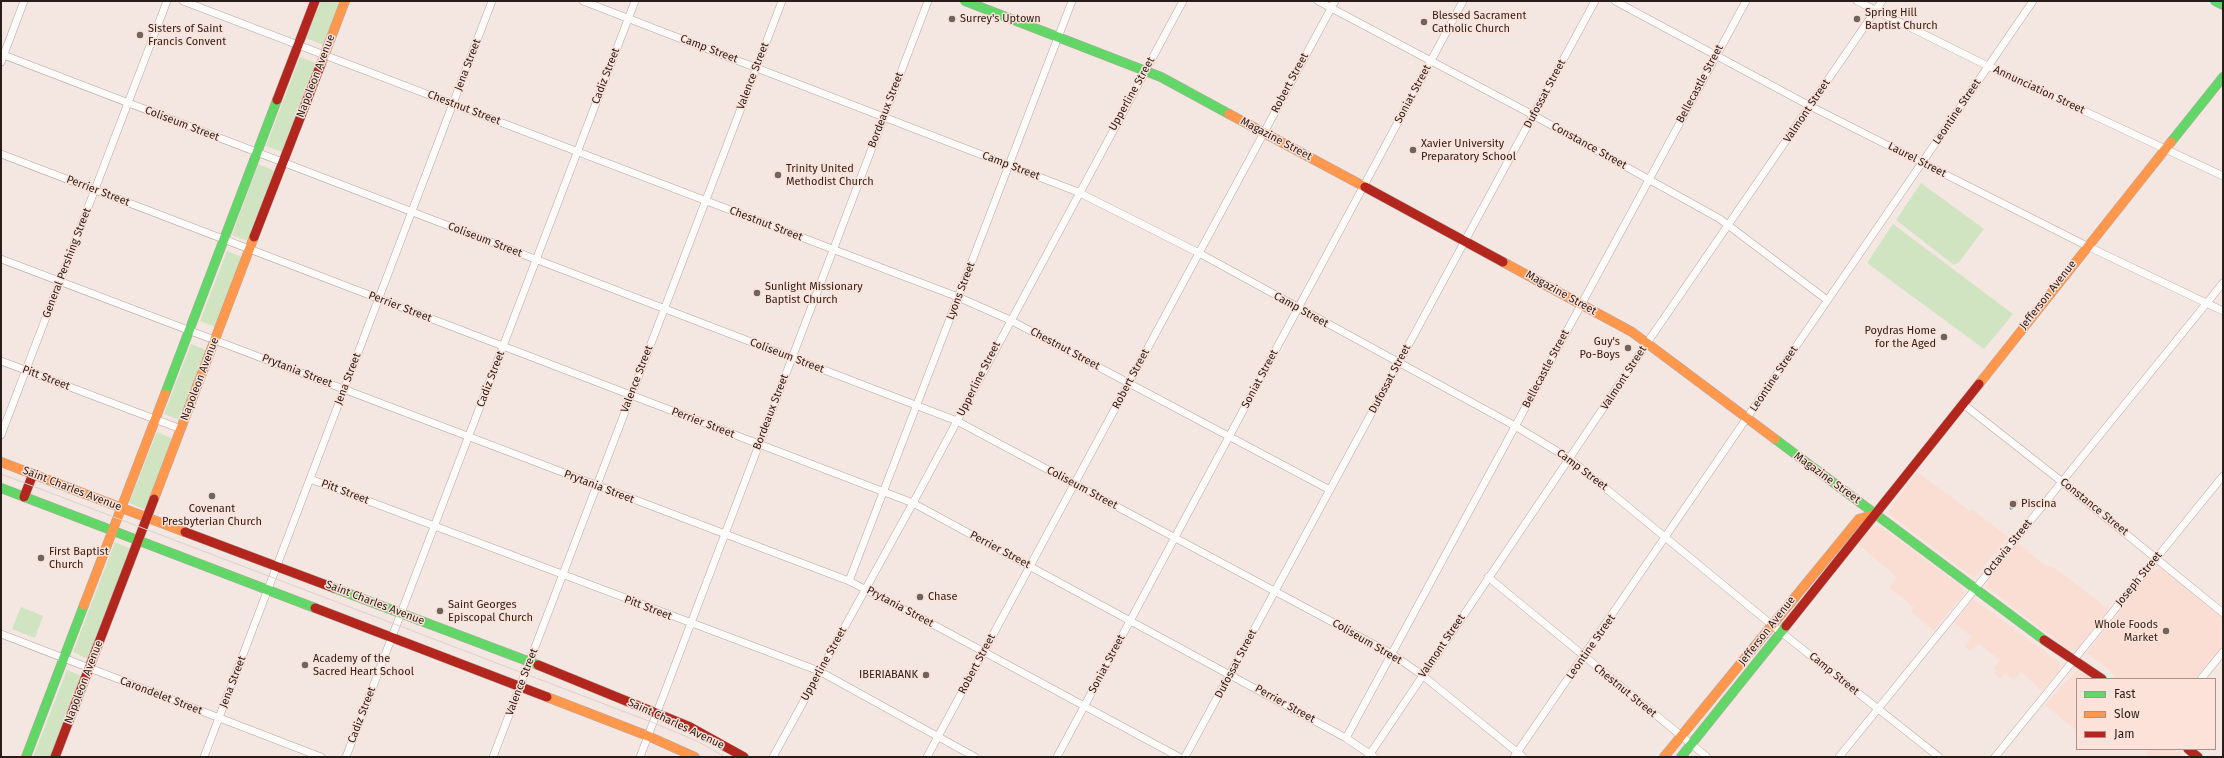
<!DOCTYPE html>
<style>
body{margin:0}
#map{position:relative;width:2224px;height:758px;overflow:hidden;background:#f4e6e0;font-family:"Fira Sans",sans-serif}
canvas{display:block}
.frame{position:absolute;inset:0;border:2px solid #281d18;pointer-events:none}
.legend{position:absolute;left:2076px;top:678px;width:140px;height:72px;box-sizing:border-box;background:#fce2d8;border:1px solid #a7938b;margin:0;padding:5px 7px;list-style:none;font-size:12px;color:#281d18}
.legend li{display:flex;align-items:center;gap:8px;height:20px}
.legend b{width:20px;border:1px solid #a7938b}
</style>
<div id="map">
<canvas width="2224" height="758"></canvas>
<div class="frame"></div>
<ul class="legend">
<li><b style="height:5px;background:#63d668"></b>Fast</li>
<li><b style="height:5px;background:#ff974d"></b>Slow</li>
<li><b style="height:5px;background:#b3261e"></b>Jam</li>
</ul>
</div>
<script>
const g = document.querySelector('canvas').getContext('2d');
g.lineJoin = 'round';
function paint(path, color) {
  g.fillStyle = color;
  g.fill(path, 'evenodd');
}
function toPath(rows) {
  const path = new Path2D();
  for (const r of rows) {
    path.moveTo(r[0], r[1]);
    for (let i = 2; i < r.length; i += 2) path.lineTo(r[i], r[i + 1]);
  }
  return path;
}
function stroke(path, color, width, dash) {
  g.strokeStyle = color;
  g.lineWidth = width;
  g.lineCap = dash ? 'butt' : 'round';
  g.setLineDash(dash || []);
  g.stroke(path);
}
function label(font, color, halo, rows, align = 'center') {
  g.font = font + ' "Fira Sans",sans-serif';
  g.lineWidth = 3;
  g.setLineDash([]);
  g.textBaseline = 'middle';
  g.strokeStyle = halo;
  g.fillStyle = color;
  for (const [text, x, y, turn = 0] of rows) {
    g.save();
    g.translate(x, y);
    g.rotate((+turn || 0) * Math.PI / 180);
    g.textAlign = isNaN(turn) ? turn : align;
    if (halo) g.strokeText(text, 0, 0);
    g.fillText(text, 0, 0);
    g.restore();
  }
}
const built = toPath([
 [1917,472,1970,511,1972,509,2008,537,1974,578,1889,514,1889,511],
 [1878,525,1963,588,1964,593,1934,631,1911,612,1914,607,1889,588,1897,577,1858,544,1872,528],
 [2018,543,2043,564,2058,570,2108,609,2076,651,2069,650,1986,586,1986,582],
 [2159,568,2165,570,2223,619,2223,646,2195,679,2115,679,2112,672,2087,653,2149,574],
 [1975,600,2060,663,2059,671,2042,691,2021,672,2014,680,2005,673,2000,679,1994,673,1997,670,1994,668,2000,660,1979,644,1970,651,1965,646,1972,637,1954,623,1971,601],
 [2077,670,2091,679,2077,679,2077,731,2045,705],
 [2151,749,2174,749,2184,757,2144,757]
]);
const green = toPath([
 [321,1,340,1,323,45,306,38],
 [300,57,316,63,282,152,266,146],
 [258,164,275,171,248,241,232,235],
 [1921,183,1984,229,1960,261,1954,265,1896,220],
 [1893,224,2013,314,1984,349,1867,263],
 [227,251,242,257,215,327,200,321],
 [191,344,206,350,180,420,164,414],
 [157,432,173,439,146,510,129,503],
 [115,542,131,549,88,659,73,652],
 [21,607,43,616,35,638,12,629],
 [67,670,82,676,51,757,33,757]
]);
const water = toPath([
 [2012,500,2016,500,2018,503,2013,509,2010,510,2009,505]
]);
const street = toPath([
 [183,1,958,297,1010,320,1330,490],
 [583,1,1078,192,1199,253,1515,426,1570,459,1772,625,1939,757],
 [1318,1,1533,115,1720,219,1827,300],
 [1615,1,1810,106,2087,246,2223,311],
 [1857,1,1988,66,2223,176],
 [1,54,957,421,1392,654,1422,675,1523,757],
 [1,62,24,1],
 [1,154,913,503,1346,738,1374,757],
 [1,259,849,581,923,619,1179,757],
 [1,361,181,429],
 [1963,404,2061,481,2223,613],
 [1,435,167,1],
 [310,479,819,671,975,757],
 [1488,577,1707,757],
 [849,581,1072,1],
 [1,634,321,757],
 [2201,679,2223,652],
 [1346,738,1746,1],
 [204,757,492,1],
 [346,757,635,1],
 [493,757,782,1],
 [640,757,928,1],
 [773,757,913,503,1183,1],
 [927,757,1335,1],
 [1057,757,1463,1],
 [1185,757,1595,1],
 [1368,757,1647,343,1882,1],
 [1514,757,2033,1],
 [1839,757,2223,283],
 [1995,757,2223,476]
]);
const fast = toPath([
 [965,1,1161,77,1229,114],
 [2215,1,2223,5],
 [2171,142,2223,77],
 [165,394,277,100],
 [1775,439,2044,640],
 [1,488,315,608],
 [334,588,538,665],
 [26,757,84,605],
 [1681,757,1786,626]
]);
const slow = toPath([
 [321,64,345,1],
 [1229,114,1365,187],
 [1503,262,1632,332,1775,439],
 [1979,384,2171,142],
 [1,462,185,532],
 [154,499,254,237],
 [84,605,165,394],
 [547,697,648,736,695,757],
 [1664,757,1859,519,1876,514]
]);
const jam = toPath([
 [277,100,315,1],
 [1365,187,1503,262],
 [254,237,321,64],
 [24,497,33,474],
 [185,532,334,588],
 [315,608,547,697],
 [1786,626,1979,384],
 [2044,640,2102,679],
 [538,665,690,727,744,757],
 [2188,749,2198,757],
 [55,757,154,499]
]);
const tram = toPath([
 [1,474,654,723,699,742,725,757]
]);
const markers = [
 [952,19,4,"#6f635e"],
 [1857,19,4,"#6f635e"],
 [1424,22,4,"#6f635e"],
 [140,35,4,"#6f635e"],
 [1413,150,4,"#6f635e"],
 [778,175,4,"#6f635e"],
 [757,293,4,"#6f635e"],
 [1944,337,4,"#6f635e"],
 [1628,348,4,"#6f635e"],
 [212,496,4,"#6f635e"],
 [2013,504,4,"#6f635e"],
 [41,558,4,"#6f635e"],
 [920,597,4,"#6f635e"],
 [440,611,4,"#6f635e"],
 [2166,631,4,"#6f635e"],
 [305,665,4,"#6f635e"],
 [926,675,4,"#6f635e"]
];
const poiNames = [
 ["Spring Hill",1865,13],
 ["Baptist Church",1865,26],
 ["Blessed Sacrament",1432,16],
 ["Catholic Church",1432,29],
 ["Surrey's Uptown",960,19],
 ["Sisters of Saint",148,29],
 ["Francis Convent",148,42],
 ["Xavier University",1421,144],
 ["Preparatory School",1421,157],
 ["Trinity United",786,169],
 ["Methodist Church",786,182],
 ["Sunlight Missionary",765,287],
 ["Baptist Church",765,300],
 ["Poydras Home",1936,331,"right"],
 ["for the Aged",1936,344,"right"],
 ["Guy's",1620,342,"right"],
 ["Po-Boys",1620,355,"right"],
 ["Piscina",2021,504],
 ["Covenant",212,509,"center"],
 ["Presbyterian Church",212,522,"center"],
 ["First Baptist",49,552],
 ["Church",49,565],
 ["Chase",928,597],
 ["Saint Georges",448,605],
 ["Episcopal Church",448,618],
 ["Whole Foods",2158,625,"right"],
 ["Market",2158,638,"right"],
 ["Academy of the",313,659],
 ["Sacred Heart School",313,672],
 ["IBERIABANK",918,675,"right"]
];
const streetNames = [
 ["Camp Street",709,49,21],
 ["Jena Street",468,65,-69],
 ["Napoleon Avenue",316,76,-69],
 ["Cadiz Street",606,76,-69],
 ["Valence Street",753,76,-69],
 ["Robert Street",1290,83,-62],
 ["Bellecastle Street",1700,84,-62],
 ["Annunciation Street",2039,90,25],
 ["Upperline Street",1132,94,-61],
 ["Soniat Street",1413,94,-62],
 ["Dufossat Street",1545,94,-62],
 ["Chestnut Street",464,108,21],
 ["Bordeaux Street",886,110,-69],
 ["Valmont Street",1807,111,-56],
 ["Leontine Street",1957,112,-56],
 ["Coliseum Street",182,124,21],
 ["Magazine Street",1276,139,28],
 ["Constance Street",1589,146,29],
 ["Laurel Street",1917,160,27],
 ["Camp Street",1011,166,21],
 ["Perrier Street",98,191,21],
 ["Chestnut Street",766,224,21],
 ["Coliseum Street",485,240,21],
 ["General Pershing Street",67,263,-69],
 ["Lyons Street",961,291,-69],
 ["Magazine Street",1561,293,29],
 ["Jefferson Avenue",2048,295,-52],
 ["Perrier Street",400,307,21],
 ["Camp Street",1301,310,29],
 ["Chestnut Street",1065,349,28],
 ["Coliseum Street",787,356,21],
 ["Bellecastle Street",1546,369,-62],
 ["Prytania Street",297,371,21],
 ["Pitt Street",46,378,21],
 ["Valmont Street",1624,378,-57],
 ["Napoleon Avenue",200,379,-69],
 ["Jena Street",348,379,-69],
 ["Cadiz Street",491,379,-69],
 ["Valence Street",637,379,-69],
 ["Upperline Street",979,379,-63],
 ["Robert Street",1131,379,-62],
 ["Soniat Street",1260,379,-62],
 ["Dufossat Street",1390,379,-62],
 ["Leontine Street",1774,379,-56],
 ["Bordeaux Street",771,412,-69],
 ["Perrier Street",703,423,21],
 ["Camp Street",1582,470,37],
 ["Magazine Street",1827,478,36],
 ["Prytania Street",599,487,21],
 ["Coliseum Street",1082,488,28],
 ["Saint Charles Avenue",72,489,21],
 ["Pitt Street",345,492,21],
 ["Constance Street",2094,507,39],
 ["Octavia Street",2008,548,-51],
 ["Perrier Street",1000,550,28],
 ["Joseph Street",2139,579,-51],
 ["Saint Charles Avenue",375,603,21],
 ["Prytania Street",900,607,28],
 ["Pitt Street",648,608,21],
 ["Jefferson Avenue",1767,631,-52],
 ["Coliseum Street",1367,642,30],
 ["Valmont Street",1442,646,-56],
 ["Leontine Street",1591,647,-55],
 ["Upperline Street",824,664,-61],
 ["Robert Street",977,664,-62],
 ["Soniat Street",1107,664,-62],
 ["Dufossat Street",1236,664,-62],
 ["Camp Street",1834,674,39],
 ["Napoleon Avenue",84,682,-69],
 ["Jena Street",233,682,-69],
 ["Valence Street",522,682,-69],
 ["Chestnut Street",1625,691,39],
 ["Carondelet Street",161,696,21],
 ["Perrier Street",1285,704,29],
 ["Cadiz Street",362,715,-69],
 ["Saint Charles Avenue",676,724,25]
];
paint(built, '#faded3');
paint(green, '#d1e4c1');
paint(water, '#6cb8ca');
stroke(street, '#b4a9a4', 8);
stroke(fast, '#b4a9a4', 10);
stroke(slow, '#b4a9a4', 10);
stroke(jam, '#b4a9a4', 10);
stroke(street, '#fdfbfa', 7);
stroke(fast, '#63d668', 9);
stroke(slow, '#ff974d', 9);
stroke(jam, '#b3261e', 9);
stroke(tram, '#d6d2d1', 1);
for (const [x, y, r, color] of markers) {
  const dot = new Path2D();
  dot.arc(x, y, r, 0, 2 * Math.PI);
  g.fillStyle = color;
  g.fill(dot);
  stroke(dot, '#fce2d8', 1.5);
}
label('11px', '#281d18', '#fce2d8', poiNames, 'left');
label('11px', '#281d18', '#fce2d8', streetNames);
</script>
